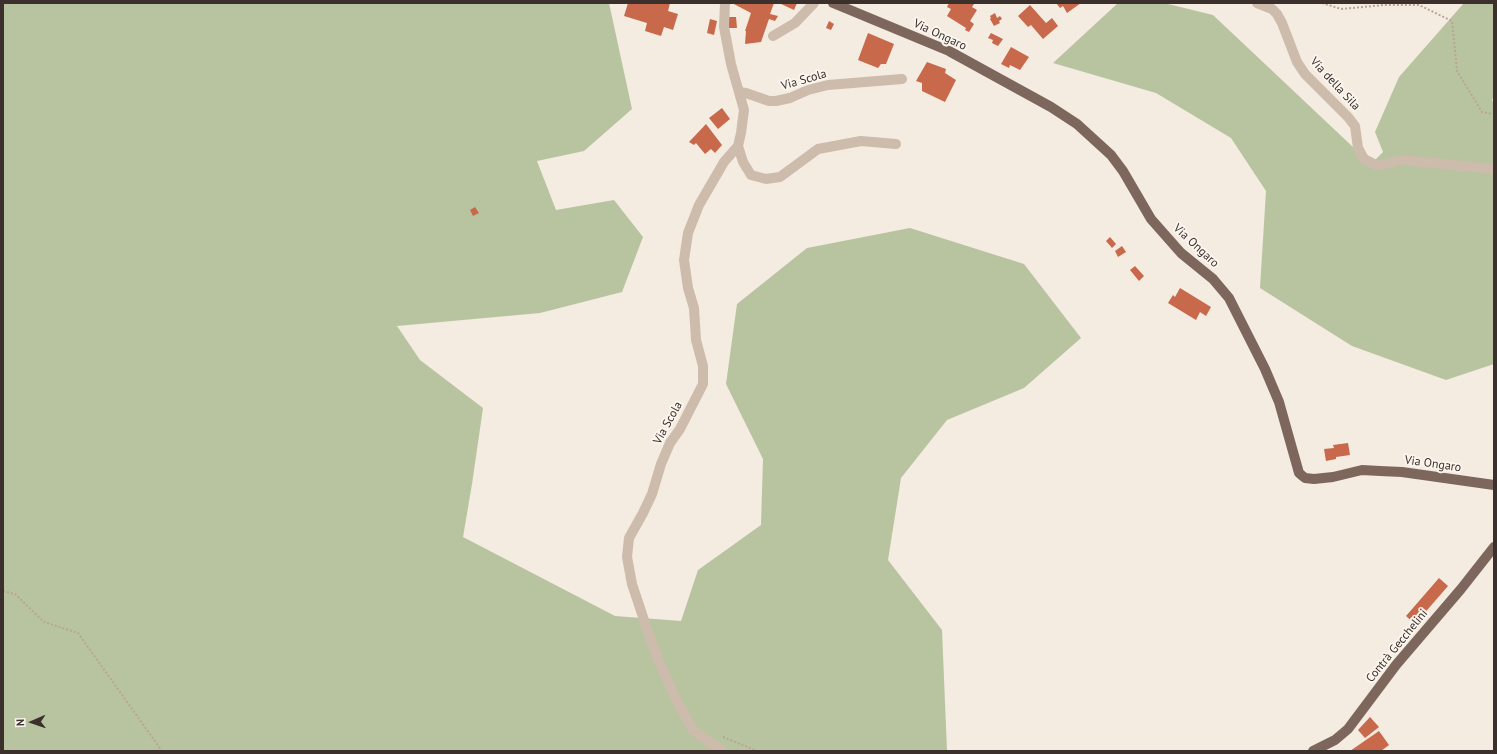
<!DOCTYPE html>
<meta charset="utf-8">
<style>
body{margin:0}
#map{position:relative;width:1497px;height:754px;overflow:hidden;background:#f4ebe1;font-family:"PT Sans",sans-serif}
canvas{display:block}
.frame{position:absolute;inset:0;border:4px solid #3b302b;pointer-events:none}
.north{position:absolute;left:12px;top:702px;width:40px;height:40px;-webkit-text-stroke:3px #fbf5ee;paint-order:stroke;rotate:268deg;font-size:11px;font-weight:700;line-height:16px;text-align:center;color:#3b302b}
.north::after{content:'';display:block;margin:auto;width:14px;height:18px;background:#3b302b;clip-path:polygon(50% 0,100% 100%,50% 72%,0 100%)}
</style>
<div id="map">
<canvas width="1497" height="754"></canvas>
<div class="frame"></div>
<div class="north">N</div>
</div>
<script>
const g = document.querySelector('canvas').getContext('2d');
g.lineJoin = 'round';
function paint(path, color) {
  g.fillStyle = color;
  g.fill(path, 'evenodd');
}
function toPath(rows) {
  const path = new Path2D();
  for (const r of rows) {
    path.moveTo(r[0], r[1]);
    for (let i = 2; i < r.length; i += 2) path.lineTo(r[i], r[i + 1]);
  }
  return path;
}
function stroke(path, color, width, dash) {
  g.strokeStyle = color;
  g.lineWidth = width;
  g.lineCap = dash ? 'butt' : 'round';
  g.setLineDash(dash || []);
  g.stroke(path);
}
function label(font, color, halo, rows, align = 'center') {
  g.font = font + ' "PT Sans",sans-serif';
  g.lineWidth = 4;
  g.setLineDash([]);
  g.textBaseline = 'middle';
  g.strokeStyle = halo;
  g.fillStyle = color;
  for (const [text, x, y, turn = 0] of rows) {
    g.save();
    g.translate(x, y);
    g.rotate((+turn || 0) * Math.PI / 180);
    g.textAlign = isNaN(turn) ? turn : align;
    if (halo) g.strokeText(text, 0, 0);
    g.fillText(text, 0, 0);
    g.restore();
  }
}
const green = toPath([
 [3,3,609,3,632,109,584,151,537,161,556,210,614,200,643,237,622,292,540,313,397,326,420,360,483,408,472,484,463,537,615,616,681,621,698,570,761,525,763,459,726,384,737,304,807,248,910,228,1024,264,1081,338,1024,388,947,420,901,478,888,560,942,630,947,751,3,751],
 [1118,3,1164,3,1213,15,1371,164,1383,152,1375,132,1399,77,1464,3,1494,3,1494,95,1492,101,1494,101,1494,364,1446,380,1352,346,1260,288,1266,191,1231,138,1156,93,1053,63]
]);
const building = toPath([
 [628,3,670,3,668,11,678,14,673,30,664,27,661,36,645,31,647,23,624,16],
 [732,3,774,3,770,14,778,16,775,21,769,19,761,42,745,44,746,31,745,31,751,13],
 [779,3,797,3,794,10],
 [949,3,974,4,972,7,977,10,970,21,974,24,969,32,965,30,966,28,947,16,951,9,947,7],
 [1056,3,1081,3,1067,13,1063,6,1060,8],
 [1030,5,1046,23,1052,18,1058,26,1043,39,1031,25,1028,27,1018,16],
 [995,13,997,18,1000,16,1002,19,999,21,1000,23,994,26,990,19,991,18,990,16],
 [728,17,736,17,737,28,728,28],
 [710,19,717,21,714,35,707,33],
 [829,21,834,24,831,30,826,28],
 [868,33,894,44,886,64,881,64,878,68,858,60],
 [991,33,1003,39,998,46,992,43,993,40,988,38],
 [1011,47,1029,57,1020,70,1010,65,1009,68,1001,64],
 [927,62,946,69,945,73,956,80,945,102,922,91,922,83,916,81],
 [722,108,730,119,718,129,709,118],
 [706,124,722,145,715,153,711,149,705,154,696,143,694,145,689,142],
 [475,207,479,213,473,216,470,210],
 [1110,237,1116,244,1112,248,1106,241],
 [1122,246,1126,252,1118,257,1115,251],
 [1135,266,1144,276,1139,281,1130,270],
 [1180,288,1211,307,1206,316,1200,312,1196,320,1168,303,1173,295,1175,297],
 [1348,443,1350,455,1336,457,1336,459,1326,461,1324,449,1334,448,1333,445],
 [1439,578,1448,586,1415,624,1406,616],
 [1370,717,1379,727,1365,738,1358,730],
 [1379,731,1389,745,1381,751,1373,751,1372,750,1370,751,1350,751]
]);
const path = toPath([
 [1322,3,1341,9,1384,5,1419,5,1452,21,1457,71,1482,112,1494,114],
 [3,591,15,594,44,622,78,633,162,751],
 [723,737,757,751]
]);
const minor = toPath([
 [1257,3,1272,9,1277,14,1282,23,1297,62,1305,74,1348,117,1355,126,1358,148,1364,159,1376,165,1381,165,1402,160,1494,169],
 [773,36,795,23,814,3],
 [739,92,746,93,769,101,776,101,790,98,808,90,828,85,902,79],
 [738,146,743,162,751,175,766,179,780,177,818,149,861,141,896,144],
 [722,751,693,730,678,703,659,662,648,632,632,584,627,557,629,538,643,513,652,494,661,464,670,443,680,429,703,384,703,366,696,340,694,308,688,288,684,260,688,233,699,205,724,162,738,146,741,133,744,110,731,64,724,27,725,3]
]);
const major = toPath([
 [833,3,949,51,1051,107,1077,124,1111,155,1123,171,1151,219,1181,253,1213,279,1229,298,1265,369,1279,402,1299,473,1305,478,1314,479,1333,477,1362,470,1380,471,1402,472,1494,485],
 [1313,751,1335,740,1348,729,1396,665,1461,589,1494,547]
]);
const streetNames = [
 ["Via Ongaro",940,35,25],
 ["Via Scola",804,80,-16],
 ["Via della Sila",1335,84,47],
 ["Via Ongaro",1196,246,43],
 ["Via Scola",668,423,-61],
 ["Via Ongaro",1433,464,8],
 ["Contrà Gecchelini",1397,646,-51]
];
paint(green, '#b8c4a0');
paint(building, '#c8694b');
stroke(path, '#b9a596', 2, [2, 2]);
stroke(minor, '#cdbbac', 10);
stroke(major, '#7d675c', 10);
label('12px', '#3b302b', '#fbf5ee', streetNames);
</script>
